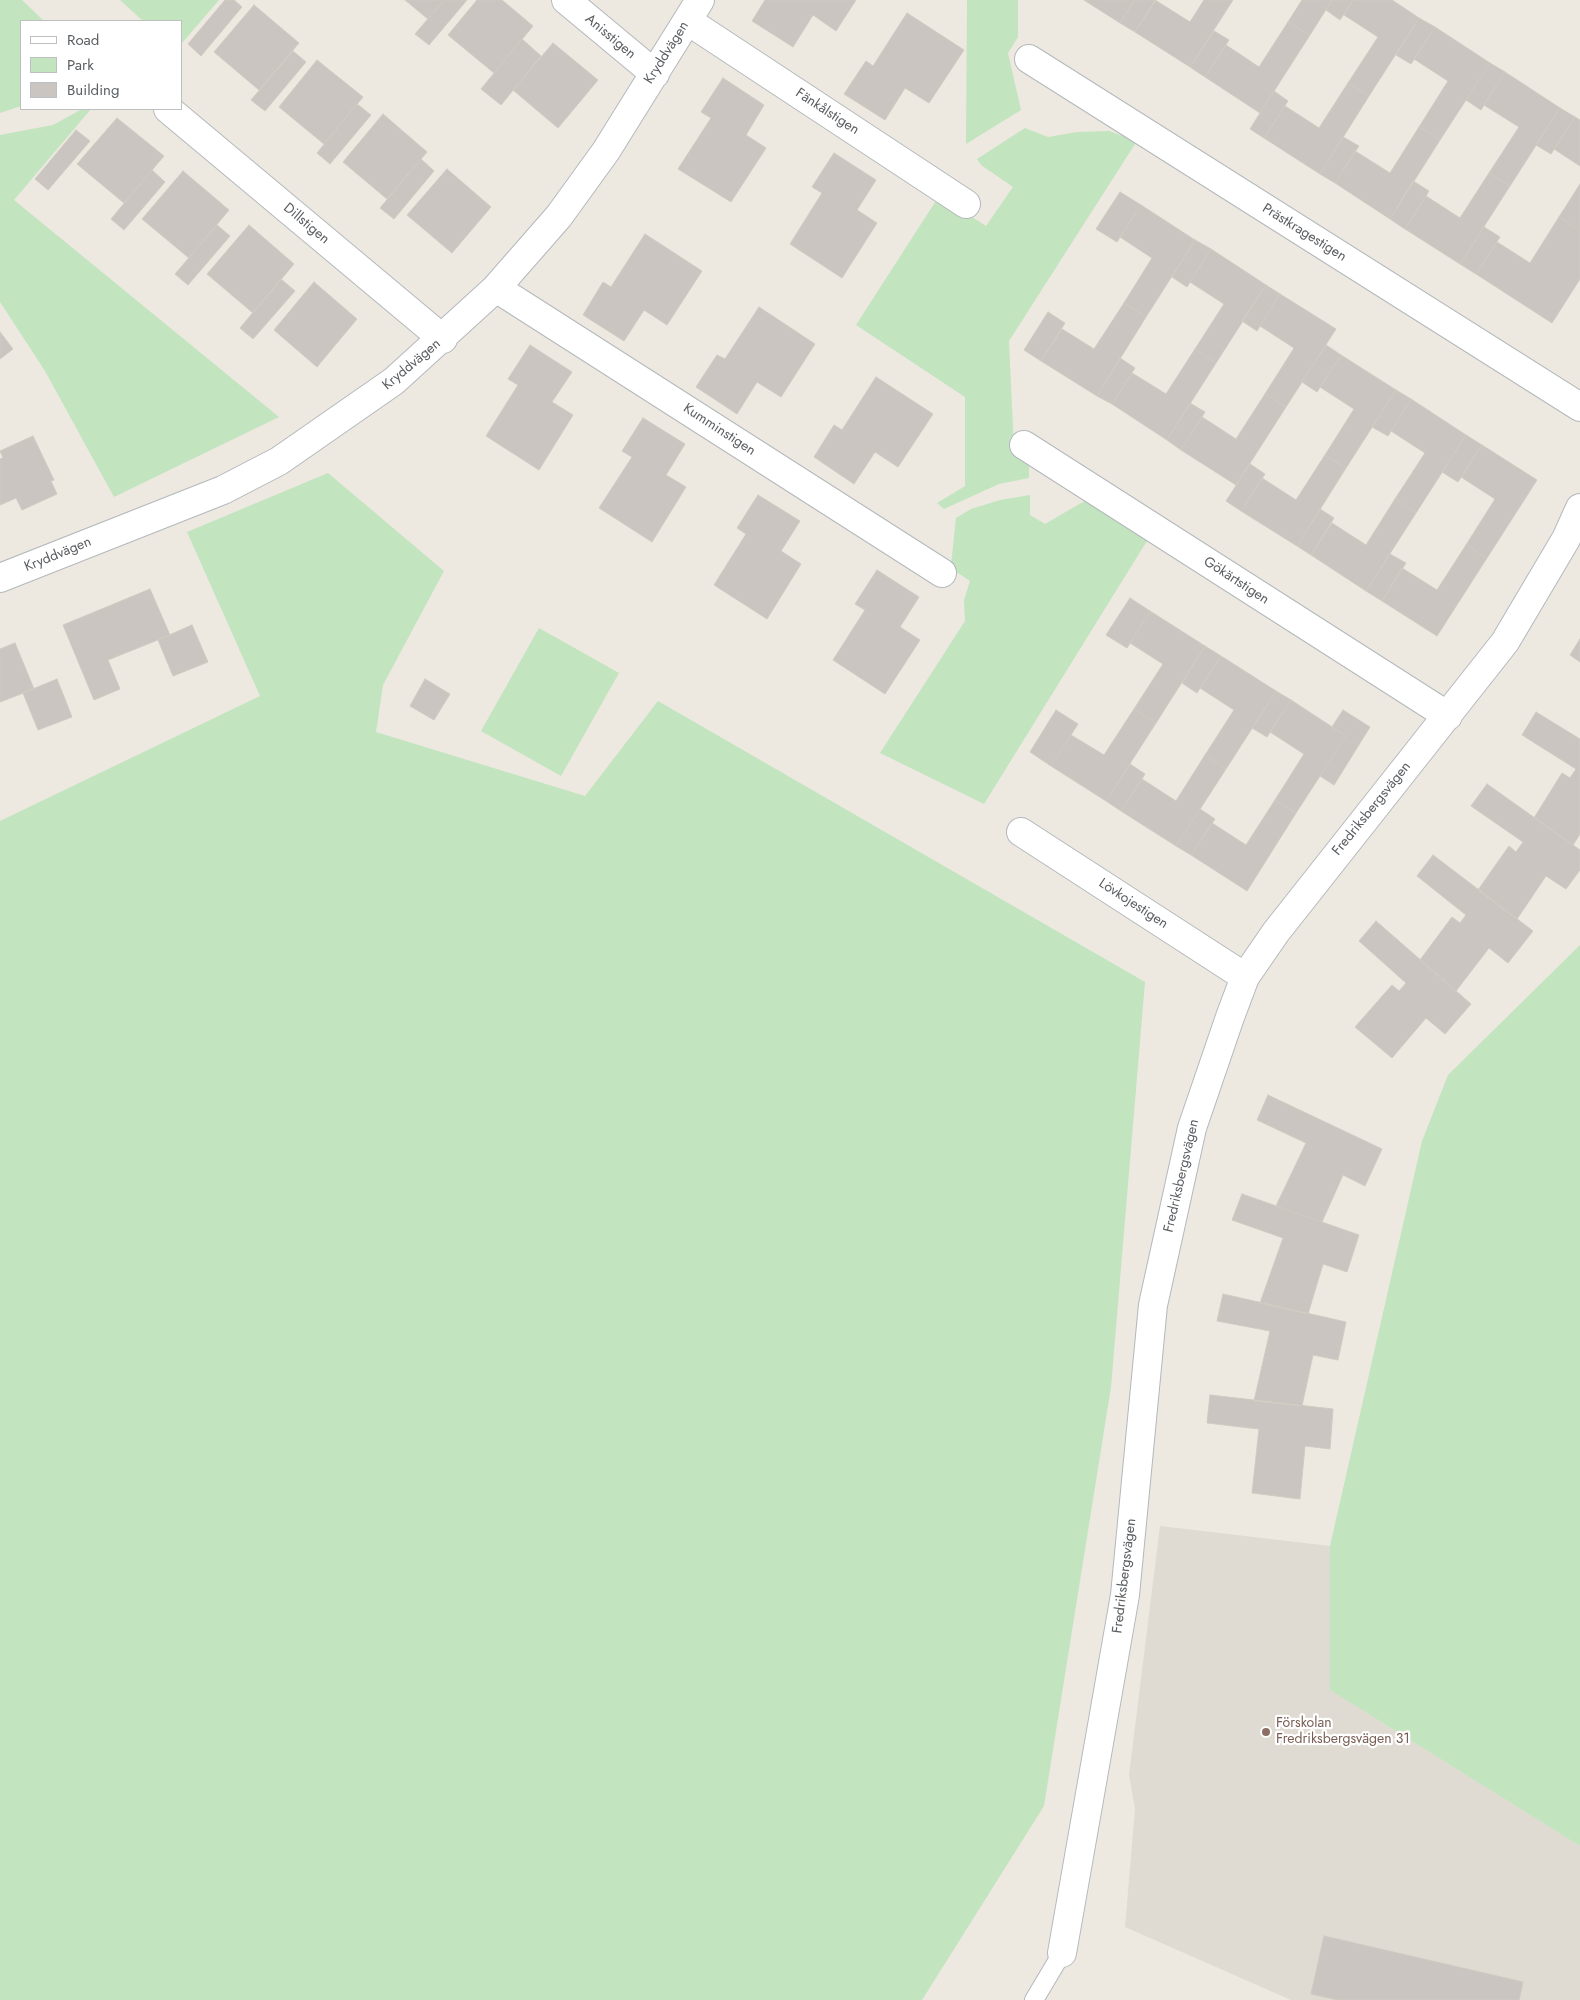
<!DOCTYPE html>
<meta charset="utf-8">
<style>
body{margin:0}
#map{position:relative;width:1580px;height:2000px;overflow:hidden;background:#ede9e1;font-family:Jost,sans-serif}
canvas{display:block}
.legend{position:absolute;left:20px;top:20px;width:162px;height:90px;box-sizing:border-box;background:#fff;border:1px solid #bdbfc0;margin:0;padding:6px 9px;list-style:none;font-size:15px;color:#5a5e62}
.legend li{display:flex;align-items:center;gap:10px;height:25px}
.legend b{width:25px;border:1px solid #bdbfc0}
</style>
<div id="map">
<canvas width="1580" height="2000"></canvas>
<ul class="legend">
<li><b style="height:6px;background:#fff"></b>Road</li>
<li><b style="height:14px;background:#c2e4be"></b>Park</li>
<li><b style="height:14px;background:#cac5c1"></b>Building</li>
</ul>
</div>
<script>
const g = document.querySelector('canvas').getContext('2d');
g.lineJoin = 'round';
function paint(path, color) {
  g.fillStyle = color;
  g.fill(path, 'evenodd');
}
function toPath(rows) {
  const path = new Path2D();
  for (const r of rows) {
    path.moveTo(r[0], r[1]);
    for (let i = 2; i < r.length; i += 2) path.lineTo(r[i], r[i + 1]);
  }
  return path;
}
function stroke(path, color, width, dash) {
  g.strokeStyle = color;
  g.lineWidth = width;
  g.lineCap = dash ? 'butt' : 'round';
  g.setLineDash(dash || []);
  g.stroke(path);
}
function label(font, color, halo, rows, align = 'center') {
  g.font = font + ' Jost,sans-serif';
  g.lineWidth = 4.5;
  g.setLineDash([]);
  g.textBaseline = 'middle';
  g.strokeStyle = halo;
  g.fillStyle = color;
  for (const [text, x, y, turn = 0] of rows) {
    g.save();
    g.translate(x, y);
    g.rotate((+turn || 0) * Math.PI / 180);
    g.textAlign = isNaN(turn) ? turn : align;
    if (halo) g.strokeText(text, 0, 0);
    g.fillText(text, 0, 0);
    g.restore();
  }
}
const education = toPath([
 [1160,1526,1330,1546,1330,1690,1580,1846,1580,2000,1291,2000,1125,1927,1135,1809,1129,1775]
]);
const green = toPath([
 [0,0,22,0,44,21,21,21,21,106,0,113],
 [120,0,219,0,181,44,181,21,143,21],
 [967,0,1018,0,1018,37,1008,53,1021,110,966,144],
 [82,109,91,109,14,200,279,417,114,497,45,371,0,302,0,135,53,125],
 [1025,128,1048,137,1077,132,1109,131,1137,141,1009,341,1014,450,1029,460,1029,478,999,484,944,509,937,503,965,486,965,397,856,325,939,196,986,226,1013,187,981,165,977,159],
 [328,473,444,571,383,685,376,732,585,796,658,701,1145,982,1111,1387,1044,1806,922,2000,0,2000,0,821,260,696,187,532],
 [1030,495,1030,515,1045,524,1088,499,1150,536,984,804,880,753,965,621,964,600,970,581,955,571,951,565,956,518,971,509,1000,500],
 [539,628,619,673,561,776,481,731],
 [1580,945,1580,1846,1330,1690,1330,1546,1422,1141,1448,1075]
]);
const building = toPath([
 [225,0,234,0,242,7,201,56,188,44,225,0],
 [405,0,444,0,428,19,405,0],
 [444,0,467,0,429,45,415,34,444,0],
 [477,0,502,0,533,26,494,73,448,35,477,0],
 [765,0,856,0,836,31,813,15,793,47,752,21,765,0],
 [1084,0,1135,0,1120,23,1084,0],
 [1135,0,1156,0,1135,32,1120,23,1135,0],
 [1155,0,1190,22,1204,0,1233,0,1190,67,1135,32,1155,0],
 [1302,0,1332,0,1310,35,1288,22,1302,0],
 [1332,0,1353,0,1340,20,1326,10,1332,0],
 [1353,0,1392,0,1419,18,1369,96,1348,83,1378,37,1344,15,1353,0],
 [254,5,299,43,259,90,214,52,254,5],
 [907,13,964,50,929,103,905,88,885,120,844,94,866,61,873,66,907,13],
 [1419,18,1435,27,1411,64,1396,55,1419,18],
 [1288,22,1310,35,1260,113,1205,77,1226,45,1259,67,1288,22],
 [1435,27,1490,63,1440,140,1419,127,1448,81,1414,59,1435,27],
 [1214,31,1229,40,1205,77,1190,67,1214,31],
 [522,39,541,56,501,105,481,89,522,39],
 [553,43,598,80,558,128,513,90,553,43],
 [293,51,306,62,265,111,251,100,293,51],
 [317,60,363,97,324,144,279,107,317,60],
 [1490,63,1505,72,1481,110,1466,100,1490,63],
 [1505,72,1560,108,1510,186,1489,173,1519,127,1484,105,1505,72],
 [723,78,764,105,746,135,766,148,731,202,678,169,711,118,701,112,723,78],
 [1348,83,1369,96,1320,174,1264,138,1285,106,1319,128,1348,83],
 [1274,91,1288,101,1264,138,1250,129,1274,91],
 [357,104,371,115,330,164,317,153,357,104],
 [1560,108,1575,117,1551,154,1536,145,1560,108],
 [383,114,427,152,387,199,343,162,383,114],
 [1575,117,1580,120,1580,166,1554,149,1575,117],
 [117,118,164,156,124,203,77,164,117,118],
 [1419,127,1440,140,1390,219,1335,183,1355,151,1390,173,1419,127],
 [76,130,90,141,48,190,35,179,76,130],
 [1343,137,1359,146,1335,183,1320,174,1343,137],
 [834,153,876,180,857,210,877,223,842,278,790,244,822,193,812,187,834,153],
 [421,159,434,171,394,219,380,208,421,159],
 [447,169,491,207,452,253,407,215,447,169],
 [152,170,165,182,124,230,111,219,152,170],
 [183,171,229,210,189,258,142,219,183,171],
 [1489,173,1510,186,1460,264,1405,229,1426,196,1460,218,1489,173],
 [1413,181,1429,191,1405,229,1390,219,1413,181],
 [1580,184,1580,231,1559,217,1580,184],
 [1120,192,1141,205,1117,242,1096,229,1120,192],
 [1141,205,1195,240,1146,317,1124,303,1152,258,1120,237,1141,205],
 [1559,217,1580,231,1580,279,1552,323,1476,274,1497,242,1530,263,1559,217],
 [217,225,230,236,188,285,175,274,217,225],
 [249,225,294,264,253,313,207,274,249,225],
 [1484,227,1500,237,1476,274,1460,264,1484,227],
 [645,234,702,271,667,325,644,310,624,341,583,315,603,282,611,287,645,234],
 [1195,240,1211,249,1187,287,1172,277,1195,240],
 [1211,249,1266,285,1216,363,1195,349,1224,304,1190,282,1211,249],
 [281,279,295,291,253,339,240,328,281,279],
 [314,282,357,319,317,367,274,330,314,282],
 [1266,285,1280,294,1257,331,1242,321,1266,285],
 [1280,294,1336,329,1286,407,1265,394,1294,348,1260,326,1280,294],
 [1124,303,1146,317,1097,396,1041,361,1062,329,1094,349,1124,303],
 [759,307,815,344,781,397,757,382,737,414,696,387,717,355,725,359,759,307],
 [1048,312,1065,323,1041,361,1024,350,1048,312],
 [0,332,13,349,0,359,0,332],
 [530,345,572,372,552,402,573,415,539,470,486,436,518,385,508,379,530,345],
 [1326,345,1341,355,1317,392,1302,382,1326,345],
 [1195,349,1216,363,1167,440,1112,404,1132,373,1166,394,1195,349],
 [1341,355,1396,390,1346,468,1325,455,1354,409,1320,387,1341,355],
 [1120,358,1135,368,1112,404,1097,396,1120,358],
 [876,377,933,414,898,467,875,452,854,484,814,457,834,425,842,430,876,377],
 [1396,390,1411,399,1388,436,1372,427,1396,390],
 [1265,394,1286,407,1236,485,1181,450,1202,417,1236,439,1265,394],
 [1411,399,1466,435,1416,513,1395,499,1425,453,1391,431,1411,399],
 [1190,403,1205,412,1181,450,1167,440,1190,403],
 [643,418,685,444,666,475,686,487,652,542,599,508,632,457,622,451,643,418],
 [1466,435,1482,445,1458,482,1442,472,1466,435],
 [33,436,54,480,51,481,57,494,22,510,16,498,0,505,0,459,3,458,0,451,33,436],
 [1482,445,1537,480,1487,558,1466,545,1495,499,1461,477,1482,445],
 [1325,455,1346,468,1297,546,1241,511,1262,478,1296,500,1325,455],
 [1250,464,1265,474,1241,511,1226,501,1250,464],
 [758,495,800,521,781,551,801,564,767,619,714,585,746,534,737,528,758,495],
 [1395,499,1416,513,1366,591,1311,555,1332,523,1366,545,1395,499],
 [1320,509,1334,518,1311,555,1297,546,1320,509],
 [1466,545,1487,558,1437,636,1382,601,1402,568,1437,590,1466,545],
 [1390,554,1406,563,1382,601,1366,591,1390,554],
 [877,570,919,597,900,627,920,640,885,694,833,660,865,610,855,604,877,570],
 [150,589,170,635,108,660,120,689,94,700,63,625,150,589],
 [1130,598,1150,611,1127,648,1106,635,1130,598],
 [1150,611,1205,646,1156,723,1134,709,1163,664,1130,643,1150,611],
 [192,625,208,662,173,676,158,640,192,625],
 [1580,639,1580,662,1570,655,1580,639],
 [15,643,34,689,0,702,0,649,15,643],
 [1205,646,1221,656,1197,693,1182,683,1205,646],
 [1221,656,1276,691,1226,769,1205,755,1234,710,1200,688,1221,656],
 [57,679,72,717,38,730,23,693,57,679],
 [425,679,450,694,434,720,410,706,425,679],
 [1276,691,1291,700,1267,737,1252,728,1276,691],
 [1291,700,1346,736,1296,813,1275,800,1304,754,1270,732,1291,700],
 [1134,709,1156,723,1106,801,1051,766,1071,735,1104,755,1134,709],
 [1056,710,1078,724,1051,766,1030,752,1056,710],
 [1343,710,1370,727,1334,785,1320,776,1346,736,1332,727,1343,710],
 [1536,712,1580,739,1580,834,1573,845,1534,818,1562,773,1570,778,1576,769,1522,735,1536,712],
 [1205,755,1226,769,1176,846,1121,811,1142,779,1176,801,1205,755],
 [1130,764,1145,774,1121,811,1106,801,1130,764],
 [1487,784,1580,850,1580,870,1566,889,1546,876,1517,919,1478,890,1509,846,1516,852,1523,842,1471,806,1487,784],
 [1275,800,1296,813,1247,891,1191,855,1212,823,1246,845,1275,800],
 [1200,809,1215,819,1191,855,1176,846,1200,809],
 [1433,855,1533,931,1508,963,1489,948,1456,991,1420,960,1452,917,1460,923,1466,915,1417,876,1433,855],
 [1376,921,1471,1004,1445,1034,1426,1018,1392,1058,1355,1027,1392,985,1399,991,1406,983,1359,941,1376,921],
 [1268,1095,1382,1149,1365,1186,1343,1175,1322,1222,1276,1206,1306,1143,1257,1120,1268,1095],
 [1242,1194,1359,1235,1347,1272,1323,1264,1308,1314,1260,1303,1283,1238,1232,1220,1242,1194],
 [1223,1294,1346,1322,1338,1360,1313,1355,1302,1406,1254,1401,1270,1331,1217,1321,1223,1294],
 [1210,1395,1333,1409,1330,1449,1305,1446,1300,1499,1252,1493,1259,1429,1207,1423,1210,1395],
 [1324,1936,1523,1982,1519,2000,1338,2000,1311,1994,1324,1936]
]);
const service = toPath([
 [1034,2000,1062,1953]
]);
const minor = toPath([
 [566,0,655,74],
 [688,21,966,204],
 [1029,59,1580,407],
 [168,109,443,339],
 [496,288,942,573],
 [1024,445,1448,716],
 [0,578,223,490,279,461,394,381,496,288,559,216,606,151,700,0],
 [1021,832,1245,977],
 [1062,1953,1125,1595,1153,1305,1192,1128,1230,1017,1245,977,1276,932,1505,642,1566,539,1580,508]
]);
const markers = [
 [1266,1732,5,"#8d6e63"]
];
const streetNames = [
 ["Anisstigen",610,37,40],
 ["Kryddvägen",667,53,-58],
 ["Fänkålstigen",827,112,33],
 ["Dillstigen",306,224,40],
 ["Prästkragestigen",1304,233,32],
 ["Kryddvägen",412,365,-40],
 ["Kumminstigen",719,430,33],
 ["Kryddvägen",58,555,-22],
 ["Gökärtstigen",1236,581,33],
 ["Fredriksbergsvägen",1372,809,-51],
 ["Lövkojestigen",1133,904,33],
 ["Fredriksbergsvägen",1182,1176,-77],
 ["Fredriksbergsvägen",1125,1576,-83]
];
const educationNames = [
 ["Förskolan",1276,1724],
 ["Fredriksbergsvägen 31",1276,1740]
];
paint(education, '#dfdad2');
paint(green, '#c2e4be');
paint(building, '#cac5c1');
stroke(building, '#d1cac0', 1);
stroke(service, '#b4b8bc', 20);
stroke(minor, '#b4b8bc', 30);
stroke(service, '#fff', 18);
stroke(minor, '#fff', 28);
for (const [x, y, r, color] of markers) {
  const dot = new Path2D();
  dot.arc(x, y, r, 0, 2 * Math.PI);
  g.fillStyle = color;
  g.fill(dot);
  stroke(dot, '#fff', 2);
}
label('14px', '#5a5e62', '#fff', streetNames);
label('14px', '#785e54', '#fff', educationNames, 'left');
</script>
